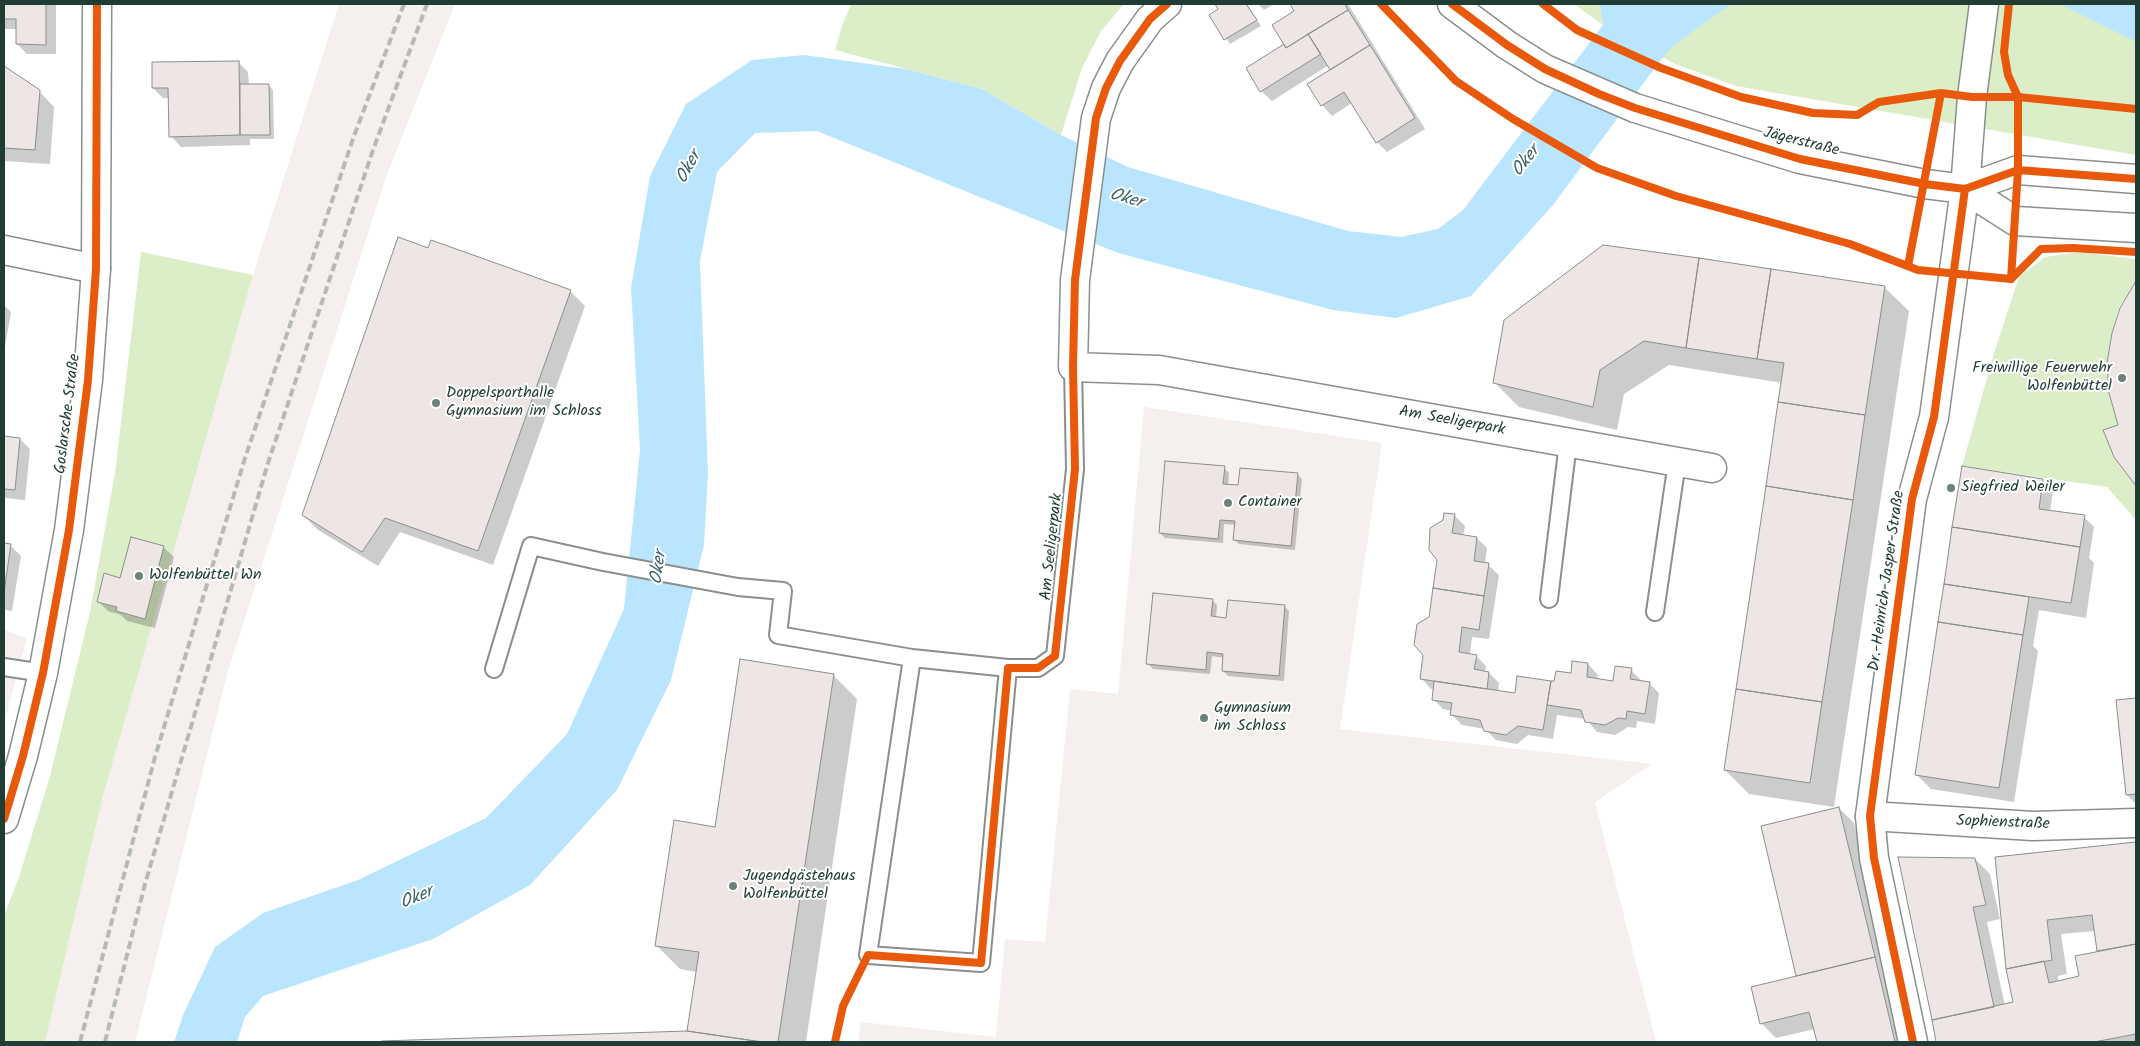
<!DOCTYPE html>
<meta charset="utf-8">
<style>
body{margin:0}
#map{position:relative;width:2140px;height:1046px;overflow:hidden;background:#fff;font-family:Kalam,sans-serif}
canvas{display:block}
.frame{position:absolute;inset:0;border:5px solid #1f3d34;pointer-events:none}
</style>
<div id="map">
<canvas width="2140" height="1046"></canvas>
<div class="frame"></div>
</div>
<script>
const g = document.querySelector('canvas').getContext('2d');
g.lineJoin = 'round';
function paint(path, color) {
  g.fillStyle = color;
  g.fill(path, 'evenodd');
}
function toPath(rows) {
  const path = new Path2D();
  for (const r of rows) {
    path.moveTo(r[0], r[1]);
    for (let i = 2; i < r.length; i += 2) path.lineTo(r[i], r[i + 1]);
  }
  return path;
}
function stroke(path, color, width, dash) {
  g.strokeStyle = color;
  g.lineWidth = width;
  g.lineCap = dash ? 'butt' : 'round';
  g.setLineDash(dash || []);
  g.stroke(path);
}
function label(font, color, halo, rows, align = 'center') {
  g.font = font + ' Kalam,sans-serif';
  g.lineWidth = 4;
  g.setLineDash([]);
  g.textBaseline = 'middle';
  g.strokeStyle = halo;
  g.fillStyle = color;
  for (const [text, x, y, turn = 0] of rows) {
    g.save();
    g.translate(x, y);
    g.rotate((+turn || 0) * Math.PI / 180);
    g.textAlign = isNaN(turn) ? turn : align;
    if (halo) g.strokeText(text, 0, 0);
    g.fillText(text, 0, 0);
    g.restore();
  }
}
const built = toPath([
 [339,4,455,4,386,177,228,671,135,1042,45,1042,103,796,253,275],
 [1144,407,1382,443,1340,729,1652,764,1595,802,1656,1042,858,1042,861,1022,996,1037,1005,939,1045,942,1070,689,1118,694],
 [4,630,27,638,4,723]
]);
const green = toPath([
 [851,4,1124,4,1101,31,1082,68,1061,135,982,89,835,50,842,26],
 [1574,4,2136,4,2136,155,1736,86,1675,64,1603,25],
 [141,252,253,275,103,796,45,1042,4,1042,4,916,19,877,50,776,90,612,115,473],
 [2080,252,2136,259,2136,281,2119,308,2112,333,2107,363,2109,393,2118,425,2103,430,2114,457,2136,486,2136,520,2107,487,1962,466,1995,350,2019,277,2045,257]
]);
const water = toPath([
 [1600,4,1731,4,1673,46,1663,57,1553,205,1471,296,1396,318,1333,310,1118,253,817,131,755,133,717,172,700,261,708,474,704,545,671,680,617,790,530,885,433,939,263,996,245,1017,237,1042,174,1042,183,1015,215,947,263,913,358,880,486,818,567,734,624,609,640,450,631,288,650,176,686,104,752,60,804,55,906,69,982,89,1061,135,1128,167,1348,231,1401,237,1438,229,1463,210,1603,25],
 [2060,4,2136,4,2136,42]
]);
const shadow = toPath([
 [4,4,56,4,56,54,27,54,17,44,17,29,4,29],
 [1217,4,1247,4,1261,26,1230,44,1210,16,1220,9],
 [1258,4,1274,4,1264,10],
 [1291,4,1348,4,1425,129,1387,152,1377,142,1352,103,1332,116,1322,105,1332,70,1329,65,1272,101,1261,91,1285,45,1296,11],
 [238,62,248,72,249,85,268,85,273,90,274,139,250,139,250,145,181,147,171,136,170,98,163,98,153,88],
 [4,67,39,91,54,107,50,164,4,161],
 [428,250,570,291,585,306,493,565,400,532,378,566,318,530,303,515],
 [2136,283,2136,483,2115,456,2133,287],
 [1884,287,1909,311,1834,807,1749,794,1725,770,1783,383,1669,365,1624,394,1617,430,1519,407,1494,382,1506,321],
 [4,305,11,312,4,353],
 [4,438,20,439,30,449,25,500,4,498,4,503],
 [1224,468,1229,473,1228,486,1239,487,1297,474,1302,479,1295,550,1239,544,1234,540,1236,525,1224,524,1223,543,1165,538,1160,533],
 [1963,468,2043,480,2053,490,2050,512,2084,517,2094,527,2089,558,2094,563,2086,618,2039,610,2033,646,2038,651,2014,802,1931,789,1916,774],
 [1454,515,1465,526,1463,536,1477,538,1487,548,1485,564,1488,565,1499,575,1489,639,1472,637,1470,655,1476,656,1486,666,1485,672,1489,673,1499,683,1498,692,1516,694,1555,683,1588,664,1598,675,1597,680,1614,683,1631,670,1641,680,1641,682,1649,683,1659,693,1655,724,1637,721,1636,728,1628,727,1615,735,1597,732,1586,719,1557,715,1553,739,1528,735,1517,744,1496,740,1485,729,1462,725,1452,715,1452,711,1443,709,1433,699,1434,689,1431,689,1421,678,1430,618],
 [4,544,10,545,21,556,12,611,4,610],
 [163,547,174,557,155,628,127,621,121,615,108,611,98,601,121,579],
 [1212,600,1217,605,1216,618,1227,619,1284,606,1289,611,1284,681,1228,676,1223,671,1224,658,1212,656,1210,674,1153,669,1148,664],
 [833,675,857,699,806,1042,390,1042,688,1032,697,972,680,969,656,945,716,828],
 [2136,699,2136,804,2127,795,2118,701],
 [1839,808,1854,823,1906,1042,1818,1042,1815,1029,1776,1038,1761,1023,1798,977,1762,826],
 [2136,843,2136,1042,1938,1042,1900,858,1975,859,1990,874,2000,919,1987,922,2005,1006,2015,1003,1997,858],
 [2095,931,2099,952,2081,977,2059,982,2058,976,2067,974,2061,934]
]);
const building = toPath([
 [4,4,46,4,46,45,16,44,16,19,4,19,4,4],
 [1215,4,1246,4,1257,20,1224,40,1209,15,1218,9,1215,4],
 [1290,4,1345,4,1348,10,1286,48,1272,25,1294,11,1290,4],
 [1348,10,1370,45,1330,70,1308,34,1348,10],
 [1308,34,1321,54,1260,92,1246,68,1284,44,1286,48,1308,34],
 [1370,45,1415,118,1376,143,1344,92,1321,106,1307,84,1370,45],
 [239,61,240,135,169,137,168,88,152,88,152,62,239,61],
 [4,66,40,90,35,150,4,148,4,66],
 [240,84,269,84,270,135,240,135,240,84],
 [398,237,428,248,431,240,571,290,478,551,385,518,362,552,302,515,398,237],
 [1603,245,1699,258,1686,348,1644,341,1600,370,1593,407,1493,383,1504,320,1603,245],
 [1699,258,1771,269,1757,359,1686,348,1699,258],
 [1771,269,1885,286,1865,415,1778,402,1784,363,1757,359,1771,269],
 [2136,281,2136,486,2114,457,2103,430,2118,425,2109,393,2107,363,2112,333,2120,308,2136,281],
 [1778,402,1865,415,1853,500,1766,486,1778,402],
 [4,436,20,438,15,490,4,489,4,436],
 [1165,461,1225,466,1223,484,1238,485,1240,468,1298,473,1291,546,1233,540,1235,521,1220,520,1218,539,1159,533,1165,461],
 [1962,466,2043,479,2039,509,2085,515,2080,547,1952,527,1962,466],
 [1766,486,1853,500,1822,702,1736,689,1766,486],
 [1444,513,1455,514,1452,533,1477,537,1474,561,1489,563,1484,596,1433,588,1437,560,1429,550,1430,528,1443,520,1444,513],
 [1952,527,2080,547,2071,603,1944,584,1952,527],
 [131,537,164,546,145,619,116,611,117,607,97,602,104,573,120,578,131,537],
 [4,543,11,544,4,592,4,543],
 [1944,584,2029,597,2023,635,1938,622,1944,584],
 [1433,588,1484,596,1479,630,1462,627,1459,652,1477,655,1474,669,1489,672,1487,689,1420,679,1423,655,1414,645,1417,624,1429,617,1433,588],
 [1153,593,1213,599,1211,616,1226,618,1228,600,1285,605,1279,676,1222,671,1223,654,1207,652,1206,670,1146,664,1153,593],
 [1938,622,2023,635,1999,788,1915,775,1938,622],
 [740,659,834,674,778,1042,762,1042,687,1031,699,952,655,946,674,820,715,827,740,659],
 [1572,661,1588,663,1587,677,1613,681,1615,666,1632,668,1630,679,1650,682,1645,714,1627,711,1626,719,1618,718,1605,725,1585,722,1581,710,1547,705,1551,681,1554,681,1556,671,1571,673,1572,661],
 [1517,676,1551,681,1543,730,1518,726,1506,735,1484,731,1480,720,1450,715,1452,703,1432,700,1434,681,1515,693,1517,676],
 [1736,689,1822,702,1810,783,1724,770,1736,689],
 [2136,698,2136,794,2126,795,2116,700,2136,698],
 [1839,807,1875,957,1796,976,1761,826,1839,807],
 [2136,842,2136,944,2097,951,2092,915,2047,920,2052,960,2006,969,1995,857,2136,842],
 [1898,857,1975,858,1986,905,1973,907,1994,1007,1932,1020,1898,857],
 [2136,944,2136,1034,2094,1042,1936,1042,1932,1020,2013,1002,2006,969,2044,961,2049,983,2079,976,2075,956,2136,944],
 [1875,957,1895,1042,1817,1042,1809,1012,1760,1024,1751,987,1875,957],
 [687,1031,762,1042,381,1042,381,1041,687,1031]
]);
const lane = toPath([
 [1549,599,1568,443],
 [1655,612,1677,462],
 [912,658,868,955,981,963,1008,668,1038,668,1055,656,1075,469,1073,367],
 [4,667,43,673],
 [494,669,531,546,603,562,738,587,783,591,778,635,912,658,1008,668]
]);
const street = toPath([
 [1167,4,1150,19,1120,61,1106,88,1096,118,1075,280,1073,367,1159,370,1712,468],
 [4,250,96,269],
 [1870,816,2033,826,2136,823]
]);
const secondary = toPath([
 [1452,4,1507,45,1545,69,1635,108,1800,159,1925,184,1965,189,2015,221,2136,228],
 [1965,189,2018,170,2136,179],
 [4,819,23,756,43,673,69,530,88,380,96,269,97,4],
 [1913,1042,1874,858,1870,816,1912,499,1934,417,1965,189,1972,97,1984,4]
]);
const rail = toPath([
 [80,1042,155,757,245,458,354,136,404,4],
 [105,1042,145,884,268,463,373,150,427,4]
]);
const cycleway = toPath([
 [1381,4,1456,81,1513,119,1597,168,1676,196,1850,244,1918,270,2011,279,2018,170,2018,97,2008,75,2004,52,2009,4],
 [1452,4,1507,45,1545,69,1599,94,1635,108,1800,159,1925,184,1965,189,2018,170,2136,179],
 [1543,4,1577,30,1661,68,1741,97,1813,113,1857,115,1879,102,1941,93,1972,97,2018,97,2136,109],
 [1908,266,1941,93],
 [2011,279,2041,249,2073,248,2136,252],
 [4,819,23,756,43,673,69,530,88,380,96,269,97,4],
 [835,1042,843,1006,868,955,981,963,1008,668,1038,668,1055,656,1075,469,1073,367,1075,280,1096,118,1106,88,1120,61,1150,19,1167,4],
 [1913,1042,1874,858,1870,816,1912,499,1934,417,1965,189]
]);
const markers = [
 [2122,378,5,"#6d817b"],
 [436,403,5,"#6d817b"],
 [1951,488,5,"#6d817b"],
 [1228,503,5,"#6d817b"],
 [139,576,5,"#6d817b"],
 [1204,718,5,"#6d817b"],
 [733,886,5,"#6d817b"]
];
const streetNames = [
 ["Jägerstraße",1801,143,14],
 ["Goslarsche Straße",69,414,-83],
 ["Am Seeligerpark",1452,422,10],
 ["Am Seeligerpark",1053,547,-84],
 ["Dr.-Heinrich-Jasper-Straße",1888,581,-82],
 ["Sophienstraße",2003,824,2]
];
const poiNames = [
 ["Freiwillige Feuerwehr",2112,369,"right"],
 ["Wolfenbüttel",2112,387,"right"],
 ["Doppelsporthalle",446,394],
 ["Gymnasium im Schloss",446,412],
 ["Siegfried Weiler",1961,488],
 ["Container",1238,503],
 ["Wolfenbüttel Wn",149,576],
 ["Gymnasium",1214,709],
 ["im Schloss",1214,727],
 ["Jugendgästehaus",743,877],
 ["Wolfenbüttel",743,895]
];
const waterNames = [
 ["Oker",1527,162,-52],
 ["Oker",690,168,-62],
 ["Oker",1126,200,16],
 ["Oker",660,568,-82],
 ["Oker",417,899,-23]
];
paint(built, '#f5efed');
paint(green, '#dceec7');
paint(water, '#b9e6fe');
paint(shadow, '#0003');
paint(building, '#eee6e4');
stroke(building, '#898f8d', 1);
stroke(lane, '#898f8d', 20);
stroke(street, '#898f8d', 31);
stroke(secondary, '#898f8d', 31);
stroke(lane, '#fff', 16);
stroke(street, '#fff', 28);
stroke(secondary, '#fff', 28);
stroke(rail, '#b6b9b8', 4, [8, 4]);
stroke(cycleway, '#e8590c', 8);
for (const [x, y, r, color] of markers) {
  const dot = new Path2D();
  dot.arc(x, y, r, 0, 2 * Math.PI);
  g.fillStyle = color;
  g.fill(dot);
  stroke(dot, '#fff', 2);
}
label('16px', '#1f3d34', '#fff', streetNames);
label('16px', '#1f3d34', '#fff', poiNames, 'left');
label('italic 18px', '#3e6466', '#fff', waterNames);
</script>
